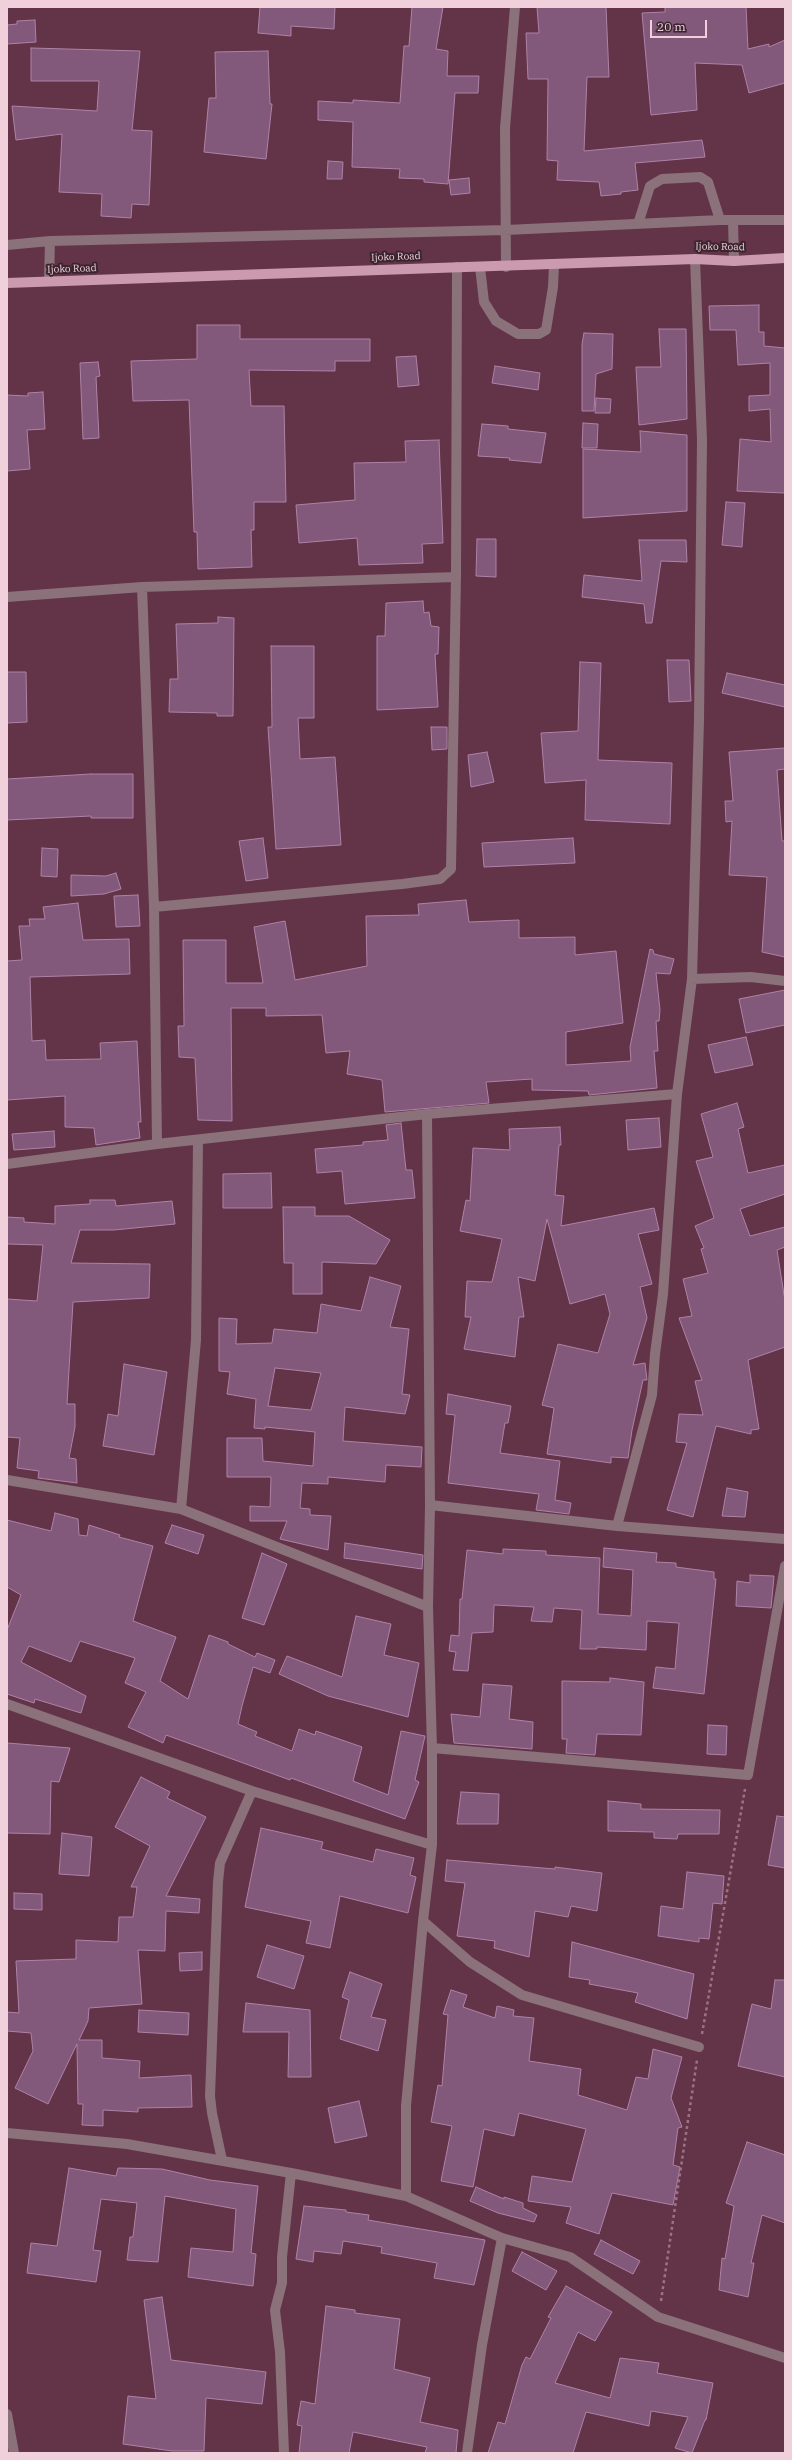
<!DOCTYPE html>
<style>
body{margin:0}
#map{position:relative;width:792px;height:2460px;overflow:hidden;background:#633348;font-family:"IBM Plex Serif",serif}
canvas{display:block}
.frame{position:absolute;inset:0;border:8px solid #efd0db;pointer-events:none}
.scale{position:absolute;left:650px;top:20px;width:57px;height:18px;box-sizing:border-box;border:2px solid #efd0db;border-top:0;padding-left:5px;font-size:12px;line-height:14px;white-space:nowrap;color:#efd0db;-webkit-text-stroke:3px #3a242d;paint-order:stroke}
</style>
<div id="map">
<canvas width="792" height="2460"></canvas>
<div class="frame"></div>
<div class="scale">20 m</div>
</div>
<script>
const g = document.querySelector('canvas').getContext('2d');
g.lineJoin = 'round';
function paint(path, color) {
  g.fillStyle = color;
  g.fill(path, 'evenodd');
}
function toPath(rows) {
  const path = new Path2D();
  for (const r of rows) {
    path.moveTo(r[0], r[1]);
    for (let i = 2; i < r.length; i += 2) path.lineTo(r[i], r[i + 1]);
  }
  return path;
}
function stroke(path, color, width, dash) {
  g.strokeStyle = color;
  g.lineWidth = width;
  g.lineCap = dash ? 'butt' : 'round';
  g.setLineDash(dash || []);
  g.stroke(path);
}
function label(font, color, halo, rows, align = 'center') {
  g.font = font + ' "IBM Plex Serif",serif';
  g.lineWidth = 4;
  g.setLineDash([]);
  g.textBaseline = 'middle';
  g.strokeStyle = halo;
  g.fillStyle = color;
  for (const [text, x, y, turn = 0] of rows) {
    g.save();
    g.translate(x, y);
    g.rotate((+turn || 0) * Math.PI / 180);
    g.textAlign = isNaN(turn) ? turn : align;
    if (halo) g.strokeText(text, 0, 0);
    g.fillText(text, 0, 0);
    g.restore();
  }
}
const building = toPath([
 [260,7,335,7,334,29,291,26,291,36,258,33,260,7],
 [412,7,443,7,436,49,448,51,447,76,479,76,478,93,455,93,448,184,424,182,424,179,399,178,400,169,352,167,353,122,318,120,318,101,353,103,353,100,400,103,404,46,409,46,412,7],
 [537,7,606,7,609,77,587,77,584,151,702,140,705,157,635,163,638,190,621,192,621,194,601,196,599,182,557,180,558,161,547,160,548,79,528,79,526,33,539,33,537,7],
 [665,7,746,7,748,49,769,44,769,47,785,40,785,83,749,93,742,65,695,63,697,110,651,115,642,13,665,12,665,7],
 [35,20,36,42,7,44,7,25,17,24,17,21,35,20],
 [31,48,140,51,132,130,152,131,149,205,132,204,131,218,101,216,102,194,59,192,62,134,16,140,12,106,97,111,99,81,31,81,31,48],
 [268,51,270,104,272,104,266,159,204,152,209,98,216,98,215,52,268,51],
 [328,161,343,162,342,179,327,179,328,161],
 [469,178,470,193,451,195,449,180,469,178],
 [759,305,759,332,764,332,764,346,785,348,785,493,737,491,740,439,771,442,770,409,749,411,749,396,770,395,770,363,738,365,736,330,710,330,709,306,759,305],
 [197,325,240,325,240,339,370,339,370,361,335,361,335,371,249,370,251,406,284,406,286,502,254,502,254,530,251,530,252,567,198,569,197,532,194,532,189,400,133,401,131,361,197,359,197,325],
 [659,329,686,329,687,419,639,425,636,367,661,367,659,329],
 [584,333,613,334,612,369,596,374,594,411,582,411,582,344,584,333],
 [416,356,419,385,398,387,396,357,416,356],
 [98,362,100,376,96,377,99,438,83,439,80,363,98,362],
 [495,366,540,373,538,390,492,383,495,366],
 [43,392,45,429,27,430,30,469,7,471,7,395,28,396,28,393,43,392],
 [596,398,611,399,610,413,595,413,596,398],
 [583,423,598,424,597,448,582,448,583,423],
 [482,424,508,426,508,429,546,433,541,463,509,460,510,458,478,456,482,424],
 [640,431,687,435,687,511,583,518,583,449,641,452,640,431],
 [439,440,443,543,422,544,423,563,359,565,357,538,299,543,296,505,355,500,354,463,406,462,405,441,439,440],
 [726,502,745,503,742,547,722,545,726,502],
 [477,539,496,539,496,577,476,576,477,539],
 [639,540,686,540,687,562,661,561,652,623,646,623,644,604,582,597,584,575,642,581,639,540],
 [423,601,424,613,429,612,431,626,439,627,438,654,435,654,438,707,377,710,377,636,385,636,386,603,423,601],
 [218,617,234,618,233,716,217,716,217,713,169,712,170,679,178,679,176,624,218,623,218,617],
 [271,646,314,646,314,718,298,718,300,759,335,757,341,845,276,849,268,727,272,727,271,646],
 [667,660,689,660,691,701,669,702,667,660],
 [580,662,601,663,598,760,672,763,670,824,585,820,586,780,545,783,541,733,578,731,580,662],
 [7,672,26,672,27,722,7,723,7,672],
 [727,673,785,685,785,707,722,693,727,673],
 [431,727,447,727,447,749,432,750,431,727],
 [785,748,785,769,777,770,782,841,785,841,785,957,762,952,767,877,729,875,732,821,726,822,725,801,733,801,729,752,785,748],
 [487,752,494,782,471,787,468,755,487,752],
 [91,774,133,774,133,818,91,818,91,816,7,820,7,779,91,774],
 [263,838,268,878,246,881,239,841,263,838],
 [573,838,575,863,484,867,482,843,573,838],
 [42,848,58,849,57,877,41,876,42,848],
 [116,873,121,889,104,894,71,896,71,875,106,876,116,873],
 [138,895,140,926,116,927,114,896,138,895],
 [466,900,469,922,519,920,519,938,575,937,575,955,616,951,623,1023,566,1032,566,1065,631,1061,630,1047,650,949,653,950,654,954,674,959,670,974,656,973,660,1010,659,1021,656,1021,658,1051,654,1051,657,1088,589,1095,588,1091,532,1090,532,1079,486,1082,489,1103,385,1112,382,1080,347,1074,350,1051,326,1053,322,1015,266,1016,266,1008,231,1008,232,1121,198,1120,195,1058,179,1057,178,1026,184,1026,183,940,226,940,226,983,263,983,254,927,285,921,295,980,367,966,366,916,419,915,418,904,466,900],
 [78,903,83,940,129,939,130,974,30,977,32,1041,45,1040,46,1060,101,1059,100,1043,137,1041,141,1122,138,1122,140,1138,96,1145,94,1128,65,1127,65,1096,7,1100,7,961,22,960,19,926,30,926,29,919,45,919,43,907,78,903],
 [785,990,785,1025,746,1033,739,999,785,990],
 [746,1037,753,1065,715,1073,708,1045,746,1037],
 [737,1103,744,1127,738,1129,748,1173,785,1165,785,1194,740,1209,750,1236,785,1227,785,1247,777,1250,785,1301,785,1347,748,1360,759,1429,751,1430,751,1434,716,1426,693,1517,667,1510,687,1443,676,1442,679,1414,703,1415,695,1381,702,1380,679,1318,692,1316,683,1279,708,1273,701,1249,704,1248,695,1226,714,1218,696,1161,713,1157,701,1114,737,1103],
 [659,1118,661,1147,628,1150,626,1120,659,1118],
 [401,1123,406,1170,412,1170,415,1198,345,1204,342,1171,317,1173,315,1149,363,1145,363,1142,388,1140,386,1125,401,1123],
 [560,1127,561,1145,559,1145,555,1195,564,1196,561,1226,654,1208,659,1230,638,1234,652,1284,640,1287,647,1318,633,1365,645,1363,647,1380,643,1380,632,1430,628,1458,611,1457,611,1463,547,1454,554,1408,542,1405,558,1344,598,1353,610,1314,605,1294,570,1304,547,1219,535,1281,518,1277,524,1317,519,1317,515,1357,464,1349,471,1317,465,1317,467,1281,492,1282,502,1239,460,1231,466,1200,470,1201,473,1148,510,1150,509,1129,560,1127],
 [54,1131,55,1147,14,1150,12,1134,54,1131],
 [271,1173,272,1208,223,1208,223,1174,271,1173],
 [90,1200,115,1200,116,1206,172,1201,175,1224,114,1230,80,1230,71,1263,150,1264,149,1298,73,1302,67,1404,75,1404,75,1427,69,1458,76,1459,77,1483,38,1478,39,1471,17,1468,20,1438,7,1437,7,1299,37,1301,43,1245,7,1244,7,1217,24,1218,24,1222,55,1224,55,1206,90,1204,90,1200],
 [283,1207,315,1207,315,1216,349,1216,390,1240,376,1264,322,1262,322,1294,293,1294,293,1263,284,1263,283,1207],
 [370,1277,401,1286,390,1327,409,1329,402,1394,410,1395,405,1414,345,1407,343,1441,422,1447,421,1467,386,1465,385,1482,328,1477,328,1484,302,1483,300,1508,310,1509,310,1515,331,1516,328,1550,280,1539,287,1521,250,1521,250,1506,270,1507,271,1477,227,1477,227,1438,262,1438,263,1461,313,1466,315,1432,265,1427,265,1429,254,1428,256,1399,227,1394,230,1372,219,1371,219,1318,237,1319,236,1344,272,1343,274,1329,317,1333,321,1304,361,1311,370,1277],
 [275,1368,321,1373,311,1410,268,1406,275,1368],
 [124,1364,167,1372,154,1455,103,1446,108,1414,118,1416,124,1364],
 [448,1394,511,1406,508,1423,505,1423,500,1453,560,1461,555,1500,571,1503,569,1514,536,1510,539,1494,448,1483,455,1415,446,1414,448,1394],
 [727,1488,748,1492,745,1517,722,1516,727,1488],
 [55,1513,78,1519,79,1535,87,1536,89,1525,120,1535,119,1537,153,1546,133,1621,176,1637,160,1681,188,1699,209,1635,228,1642,228,1644,255,1657,257,1653,275,1660,270,1673,253,1667,242,1706,238,1724,257,1732,255,1736,292,1751,299,1729,315,1735,316,1731,362,1747,353,1781,388,1795,401,1731,425,1736,415,1780,419,1782,405,1819,291,1778,290,1780,166,1735,163,1743,128,1727,146,1692,125,1683,135,1658,80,1641,71,1662,29,1646,21,1662,86,1696,81,1713,35,1699,34,1703,7,1694,7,1630,21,1595,7,1587,7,1520,51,1531,55,1513],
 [172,1525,204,1535,198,1554,165,1543,172,1525],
 [345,1543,423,1555,422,1569,344,1558,345,1543],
 [604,1548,657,1553,656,1562,676,1563,676,1567,714,1572,714,1579,716,1579,704,1694,653,1688,656,1667,675,1669,679,1623,647,1621,646,1650,597,1647,597,1649,580,1649,582,1610,554,1608,552,1622,531,1621,534,1607,494,1605,493,1632,472,1633,468,1671,453,1670,456,1652,449,1651,451,1635,459,1636,460,1599,462,1599,467,1550,503,1554,503,1549,546,1551,546,1555,600,1558,598,1614,631,1616,633,1570,603,1567,604,1548],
 [262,1553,287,1564,264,1625,242,1618,262,1553],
 [750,1575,774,1576,771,1608,736,1606,737,1581,750,1583,750,1575],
 [356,1616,391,1624,384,1655,419,1663,408,1717,328,1696,279,1674,287,1656,342,1677,356,1616],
 [610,1678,644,1682,641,1735,597,1734,595,1755,566,1753,567,1739,562,1739,562,1681,610,1682,610,1678],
 [483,1684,512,1686,509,1719,533,1722,532,1749,454,1743,451,1714,480,1717,483,1684],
 [708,1725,727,1726,726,1755,707,1754,708,1725],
 [7,1743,70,1748,59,1782,51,1781,50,1834,7,1833,7,1743],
 [141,1777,170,1792,167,1798,206,1817,166,1896,200,1899,199,1913,166,1911,165,1951,138,1950,142,2004,89,2008,88,2021,79,2040,102,2040,102,2058,140,2061,139,2078,191,2075,192,2107,138,2108,138,2112,103,2110,103,2126,82,2125,83,2104,78,2104,77,2044,48,2104,15,2088,33,2051,31,2033,7,2031,7,2012,19,2013,16,1961,76,1959,76,1940,118,1942,119,1917,133,1917,137,1887,131,1887,150,1846,115,1827,141,1777],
 [461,1792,499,1794,498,1824,457,1824,461,1792],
 [608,1801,641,1804,641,1809,720,1810,719,1834,678,1834,677,1839,654,1838,654,1832,608,1831,608,1801],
 [777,1816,785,1817,785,1868,768,1865,777,1816],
 [261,1828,323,1842,321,1849,373,1862,376,1849,414,1858,410,1875,416,1877,408,1913,340,1896,330,1948,306,1943,311,1921,245,1907,261,1828],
 [62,1833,92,1837,89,1876,59,1874,62,1833],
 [447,1860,555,1869,555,1867,602,1873,597,1911,571,1906,568,1917,535,1911,529,1957,494,1948,495,1941,457,1936,465,1883,445,1881,447,1860],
 [687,1872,724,1876,722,1904,713,1903,709,1939,699,1938,699,1942,658,1936,661,1906,683,1909,687,1872],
 [14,1893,42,1894,42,1910,14,1909,14,1893],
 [572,1942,694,1974,687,2019,635,2002,638,1993,589,1984,590,1980,569,1977,572,1942],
 [267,1945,304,1956,294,1989,257,1977,267,1945],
 [202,1952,202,1970,180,1971,179,1953,202,1952],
 [350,1972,382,1984,371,2017,386,2020,378,2051,340,2039,349,2000,342,1997,350,1972],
 [775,1980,785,1980,785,2077,738,2066,752,2004,771,2009,775,1980],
 [451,1990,467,1995,463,2007,495,2018,497,2006,514,2010,513,2016,534,2018,529,2061,581,2069,578,2095,627,2110,636,2077,648,2079,653,2049,682,2057,671,2098,682,2127,678,2128,673,2165,680,2167,673,2205,612,2193,599,2234,566,2223,571,2207,528,2201,532,2176,572,2182,586,2129,519,2113,514,2136,484,2129,473,2187,441,2181,452,2126,431,2122,438,2085,442,2086,448,2015,443,2014,451,1990],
 [246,2003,310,2010,311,2077,288,2077,289,2032,243,2032,246,2003],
 [139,2010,189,2013,188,2035,138,2032,139,2010],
 [359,2101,367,2136,335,2143,328,2108,359,2101],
 [747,2142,785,2155,785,2223,762,2215,751,2263,754,2263,748,2297,719,2290,722,2258,725,2259,734,2206,726,2203,747,2142],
 [69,2168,116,2176,118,2168,162,2169,210,2180,258,2186,251,2253,256,2254,253,2286,188,2277,191,2248,233,2252,236,2209,165,2196,158,2262,127,2260,130,2237,133,2237,137,2203,101,2199,93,2250,101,2251,96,2282,27,2273,31,2243,57,2246,69,2168],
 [476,2187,504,2199,504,2197,523,2203,523,2208,537,2215,534,2222,498,2213,470,2201,476,2187],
 [304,2206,346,2210,346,2212,369,2215,368,2220,485,2240,474,2285,434,2278,437,2263,381,2253,382,2247,343,2241,341,2254,314,2251,313,2262,296,2259,304,2206],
 [601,2240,640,2261,633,2274,594,2254,601,2240],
 [522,2252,557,2271,546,2290,512,2271,522,2252],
 [566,2286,612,2312,595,2341,578,2332,555,2383,610,2398,620,2358,659,2363,657,2373,713,2383,706,2420,705,2420,692,2453,675,2448,688,2417,651,2411,649,2426,586,2412,573,2453,488,2453,498,2422,505,2424,522,2365,526,2357,530,2359,551,2318,548,2317,566,2286],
 [162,2297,171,2360,266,2372,262,2404,206,2398,204,2451,172,2451,123,2444,128,2396,156,2399,144,2300,162,2297],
 [326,2306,355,2310,355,2313,400,2319,394,2369,430,2378,420,2422,458,2430,456,2453,425,2453,427,2447,353,2432,349,2453,299,2453,302,2426,297,2425,301,2401,315,2404,326,2306]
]);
const path = toPath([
 [702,2034,745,1789],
 [661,2301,697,2060]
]);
const minor = toPath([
 [733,220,734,261],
 [638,224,650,186,662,179,700,177,708,182,720,220],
 [7,245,50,241,506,230,720,220,785,220],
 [480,267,484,302,496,321,518,334,539,334,546,330,553,287,554,265],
 [506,267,505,128,515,7],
 [49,281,50,241],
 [142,587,154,907,157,1144],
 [7,597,142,587,456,577],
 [154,907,402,884,440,879,451,869,456,577,457,267],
 [692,979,751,977,785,981],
 [427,1114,430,1505,428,1607,432,1748,432,1845,423,1921,470,1962,522,1995,699,2047],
 [7,1164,157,1144,427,1114,677,1094],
 [7,1480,181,1509,428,1607],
 [430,1505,617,1526,785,1539],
 [181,1509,196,1340,198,1140],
 [617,1526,652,1395,655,1354,663,1294,677,1094,692,979,699,720,702,440,695,259],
 [7,1704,252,1791,432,1845],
 [432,1748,748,1775,785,1566],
 [423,1921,406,2106,406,2196,502,2238,570,2257,658,2317,785,2358],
 [7,2133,127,2144,291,2173,406,2196],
 [222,2160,212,2113,210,2096,218,1882,220,1863,252,1791],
 [7,2414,14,2453],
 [284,2453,280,2352,275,2310,282,2283,282,2257,291,2173],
 [467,2453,482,2345,502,2238]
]);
const major = toPath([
 [7,283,695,259,734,261,785,258]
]);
const streetNames = [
 ["Ijoko Road",720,247,1],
 ["Ijoko Road",396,257,-2],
 ["Ijoko Road",72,269,-2]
];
paint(building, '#82587b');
stroke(building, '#af82a7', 1);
stroke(path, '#9c7384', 2.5, [3, 3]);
stroke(minor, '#8a717a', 10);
stroke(major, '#cb9aae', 10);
label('10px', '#efd0db', '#3a242d', streetNames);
</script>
